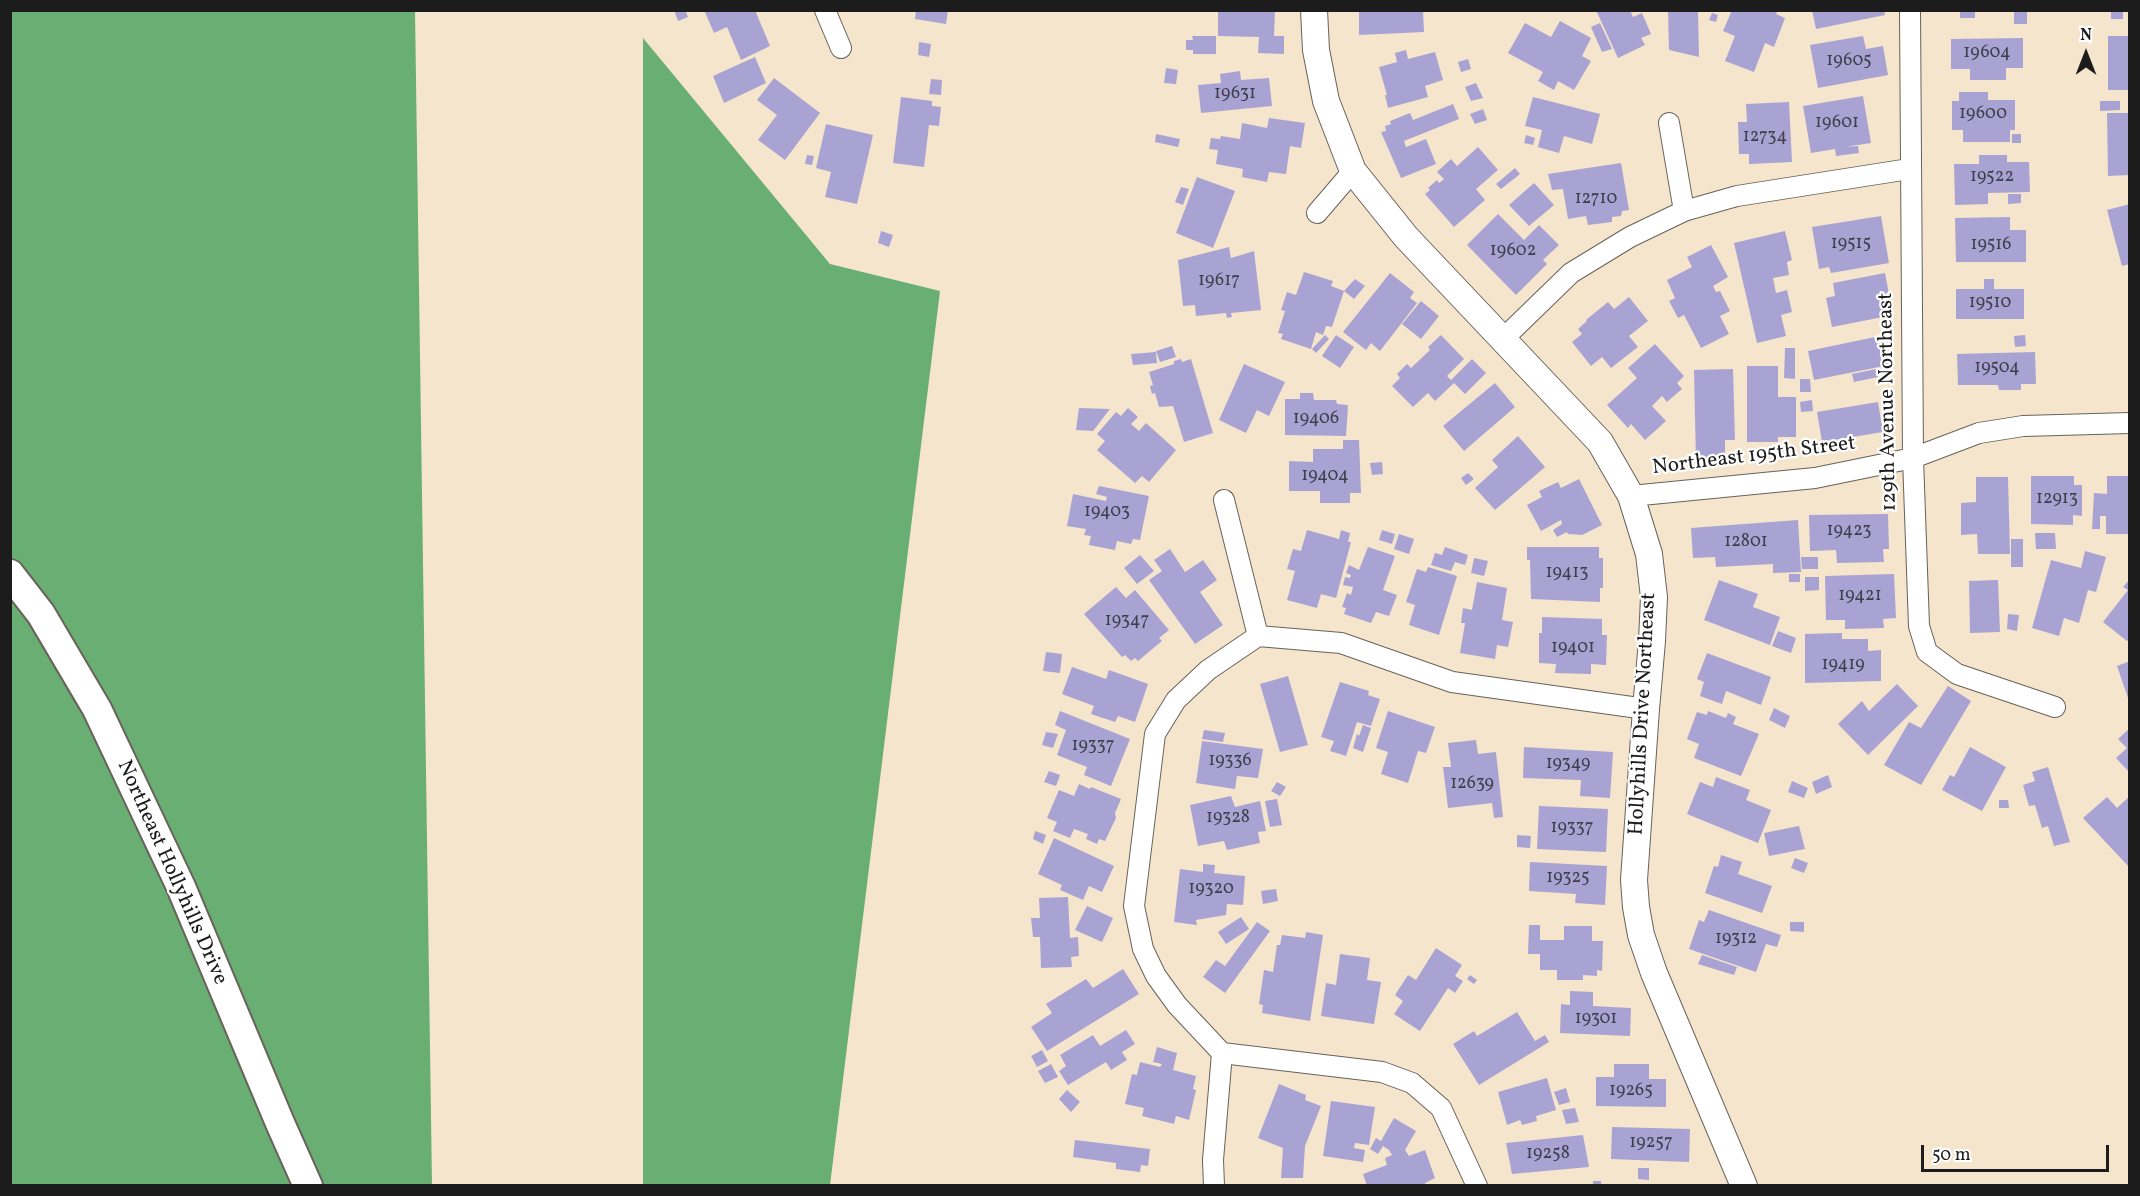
<!DOCTYPE html>
<style>
body{margin:0}
#map{position:relative;width:2140px;height:1196px;overflow:hidden;background:#f5e5cd;font-family:Vollkorn,serif}
canvas{display:block}
.frame{position:absolute;inset:0;border:12px solid #1c1c1c;pointer-events:none}
.north{position:absolute;left:2056px;top:24px;width:60px;height:60px;-webkit-text-stroke:4px #fff;paint-order:stroke;rotate:0deg;font-size:16px;font-weight:700;line-height:24px;text-align:center;color:#1c1c1c}
.north::after{content:'';display:block;margin:auto;width:21px;height:27px;background:#1c1c1c;clip-path:polygon(50% 0,100% 100%,50% 72%,0 100%)}
.scale{position:absolute;left:1921px;top:1145px;width:188px;height:27px;box-sizing:border-box;border:3px solid #1c1c1c;border-top:0;padding-left:8px;font-size:18px;line-height:21px;white-space:nowrap;color:#1c1c1c;-webkit-text-stroke:4px #fff;paint-order:stroke}
</style>
<div id="map">
<canvas width="2140" height="1196"></canvas>
<div class="frame"></div>
<div class="north">N</div>
<div class="scale">50 m</div>
</div>
<script>
const g = document.querySelector('canvas').getContext('2d');
g.lineJoin = 'round';
function paint(path, color) {
  g.fillStyle = color;
  g.fill(path, 'evenodd');
}
function toPath(rows) {
  const path = new Path2D();
  for (const r of rows) {
    path.moveTo(r[0], r[1]);
    for (let i = 2; i < r.length; i += 2) path.lineTo(r[i], r[i + 1]);
  }
  return path;
}
function stroke(path, color, width, dash) {
  g.strokeStyle = color;
  g.lineWidth = width;
  g.lineCap = dash ? 'butt' : 'round';
  g.setLineDash(dash || []);
  g.stroke(path);
}
function label(font, color, halo, rows, align = 'center') {
  g.font = font + ' Vollkorn,serif';
  g.lineWidth = 4.5;
  g.setLineDash([]);
  g.textBaseline = 'middle';
  g.strokeStyle = halo;
  g.fillStyle = color;
  for (const [text, x, y, turn = 0] of rows) {
    g.save();
    g.translate(x, y);
    g.rotate((+turn || 0) * Math.PI / 180);
    g.textAlign = isNaN(turn) ? turn : align;
    if (halo) g.strokeText(text, 0, 0);
    g.fillText(text, 0, 0);
    g.restore();
  }
}
const forest = toPath([
 [10,11,415,11,432,1185,11,1185],
 [643,38,830,264,940,291,830,1185,643,1185]
]);
const building = toPath([
 [674,10,685,10,688,17,678,21],
 [704,10,755,10,770,46,741,60,727,27,714,33],
 [916,10,948,10,946,24,915,19],
 [1218,10,1275,10,1274,36,1284,36,1284,54,1258,53,1259,37,1218,36],
 [1359,10,1423,10,1424,32,1359,35],
 [1596,10,1630,10,1633,17,1642,13,1651,34,1641,38,1645,45,1618,58],
 [1668,10,1698,10,1699,57,1669,50],
 [1732,10,1778,10,1776,14,1785,18,1774,47,1765,43,1754,72,1725,61,1735,36,1723,31],
 [1812,10,1884,10,1885,15,1816,29],
 [1960,10,1975,10,1975,18,1960,18],
 [2014,10,2027,10,2027,24,2014,24],
 [2111,10,2123,10,2123,19,2111,19],
 [1712,13,1718,15,1716,22,1709,20],
 [1560,21,1591,38,1582,56,1591,61,1574,90,1558,81,1554,90,1538,81,1543,72,1508,53,1525,23,1551,37],
 [1600,23,1612,49,1602,52,1591,27],
 [1192,36,1216,36,1216,54,1193,54,1193,50,1186,50,1186,40,1193,40],
 [1863,36,1866,49,1883,46,1888,75,1818,88,1810,45],
 [2108,36,2130,36,2130,90,2108,90],
 [2023,38,2023,68,2006,68,2006,80,1970,80,1970,69,1951,69,1951,39],
 [919,42,931,44,929,57,918,55],
 [1406,50,1408,59,1435,52,1443,80,1425,86,1428,97,1388,108,1385,95,1387,95,1379,67,1397,62,1395,53],
 [755,57,766,83,724,103,713,76],
 [1468,59,1471,69,1461,72,1458,62],
 [1166,68,1178,70,1176,84,1164,83],
 [1240,71,1241,80,1269,78,1272,106,1201,113,1198,85,1221,83,1220,74],
 [774,78,820,113,785,160,758,140,777,115,757,100],
 [931,79,942,80,941,95,929,94],
 [1476,83,1483,98,1471,101,1465,87],
 [1959,92,1988,92,1988,100,2015,100,2015,130,2010,130,2010,142,1963,142,1963,130,1952,130,1952,101,1959,101],
 [1863,96,1871,143,1844,147,1858,146,1859,153,1836,156,1835,149,1811,153,1803,106],
 [901,97,932,101,932,106,941,107,939,126,929,125,924,167,893,163],
 [1533,97,1600,114,1592,144,1564,136,1559,153,1538,147,1542,130,1525,126],
 [2100,101,2120,101,2120,110,2100,111],
 [1789,102,1792,162,1749,164,1749,154,1739,154,1738,122,1747,122,1746,104],
 [1453,104,1459,119,1404,141,1406,147,1426,139,1436,164,1401,178,1381,132,1386,131,1385,126,1391,124,1390,121,1410,113,1413,120],
 [1483,109,1487,120,1475,124,1470,114],
 [2107,113,2130,113,2130,175,2108,176],
 [1269,118,1305,123,1301,148,1290,146,1286,174,1269,172,1267,182,1242,177,1243,169,1216,164,1218,150,1209,149,1211,138,1220,139,1221,136,1240,139,1242,123,1267,128],
 [826,124,873,135,857,204,825,197,831,172,816,168],
 [1156,134,1180,139,1178,147,1155,142],
 [2012,134,2021,134,2021,143,2012,143],
 [1526,135,1535,138,1533,145,1524,143],
 [1478,147,1498,170,1476,189,1485,200,1454,227,1425,194,1430,190,1428,188,1437,180,1439,183,1444,179,1437,172,1451,159,1457,166],
 [807,155,814,156,812,165,805,164],
 [1979,155,2007,155,2007,162,2029,162,2030,192,1988,193,1988,204,1955,205,1954,164,1979,164],
 [1621,163,1629,210,1622,211,1621,216,1612,217,1612,222,1588,225,1586,216,1568,219,1563,189,1552,190,1548,174],
 [1515,168,1520,174,1501,189,1496,184],
 [1197,177,1235,191,1213,248,1176,233],
 [1534,183,1554,205,1529,226,1509,205],
 [1181,187,1189,189,1183,205,1175,202],
 [2008,194,2021,194,2021,203,2008,204],
 [2130,204,2130,264,2122,266,2107,210],
 [1498,214,1524,240,1539,225,1559,245,1543,260,1547,264,1516,295,1467,245],
 [1881,216,1889,263,1831,273,1829,267,1819,269,1812,227],
 [2010,217,2010,230,2026,230,2026,262,1956,262,1955,218],
 [881,231,893,235,889,247,878,243],
 [1785,231,1792,260,1787,262,1789,275,1773,278,1776,293,1787,290,1792,312,1781,315,1786,336,1757,343,1734,243],
 [1711,245,1728,277,1713,286,1716,292,1720,291,1730,311,1720,316,1729,334,1701,348,1684,315,1678,318,1669,301,1675,298,1667,280,1692,267,1687,257],
 [1229,247,1231,258,1254,251,1261,310,1231,313,1232,317,1227,318,1226,313,1196,316,1195,305,1183,306,1178,260],
 [1304,272,1333,281,1331,286,1344,291,1332,327,1326,326,1323,335,1316,332,1311,349,1281,339,1283,334,1278,333,1285,311,1281,310,1287,292,1296,295],
 [1390,273,1414,292,1410,298,1417,303,1380,351,1371,343,1366,350,1343,332],
 [1885,273,1893,315,1832,327,1826,298,1835,296,1833,283],
 [1355,279,1365,286,1354,299,1344,291],
 [1984,279,1994,279,1994,289,2024,289,2024,319,1956,319,1956,289,1984,289],
 [1629,297,1648,321,1629,336,1638,347,1611,368,1602,357,1591,366,1572,342,1582,334,1578,329,1587,321,1586,320,1608,302,1614,309],
 [1421,301,1439,316,1421,339,1402,324],
 [1325,335,1329,339,1316,353,1312,349],
 [1336,335,1354,347,1340,368,1322,356],
 [1441,335,1464,359,1447,376,1451,380,1472,359,1486,373,1465,394,1454,383,1435,401,1428,393,1413,407,1392,386,1400,378,1397,374,1407,364,1411,368,1430,350,1428,347],
 [2025,335,2026,346,2015,347,2014,336],
 [1880,336,1883,350,1886,349,1889,365,1814,380,1808,351],
 [1655,344,1684,376,1677,383,1682,389,1667,402,1662,396,1652,406,1666,421,1645,440,1631,424,1628,428,1607,405,1637,378,1628,368],
 [1172,346,1176,357,1160,362,1156,351],
 [1785,348,1795,348,1795,379,1784,378],
 [1156,352,1157,363,1133,365,1131,354],
 [2035,352,2036,384,2021,384,2021,390,1999,390,1998,385,1958,385,1957,354],
 [1181,359,1182,362,1191,359,1213,433,1184,442,1173,406,1159,407,1155,393,1152,394,1150,386,1153,385,1149,372,1174,364,1174,361],
 [1244,364,1285,382,1269,416,1257,410,1246,433,1219,420],
 [1747,366,1778,366,1778,397,1796,397,1796,437,1778,437,1778,442,1747,442],
 [1733,369,1735,440,1725,440,1725,462,1696,463,1694,370],
 [1876,369,1878,377,1854,382,1852,374],
 [1800,379,1810,379,1811,392,1800,392],
 [1495,383,1515,407,1464,451,1443,426],
 [1300,393,1313,393,1314,400,1336,400,1337,404,1348,405,1346,436,1285,435,1285,399,1300,399],
 [1812,400,1813,411,1801,412,1800,402],
 [1878,402,1883,432,1822,442,1817,412],
 [1079,408,1110,409,1093,431,1076,430],
 [1128,408,1138,417,1131,424,1139,431,1146,423,1176,450,1149,482,1142,476,1135,483,1097,450,1105,441,1097,434,1116,412,1121,416],
 [1518,436,1545,467,1495,510,1475,488,1498,467,1492,460],
 [1343,440,1359,440,1361,493,1350,493,1350,503,1320,503,1320,491,1289,491,1289,461,1313,462,1313,449,1343,449],
 [1382,462,1383,474,1372,475,1370,463],
 [1468,473,1474,479,1466,485,1461,478],
 [2031,476,2074,476,2074,485,2082,485,2082,516,2073,515,2073,525,2031,524],
 [2107,476,2130,476,2130,534,2106,534,2106,516,2100,516,2100,529,2092,529,2094,493,2107,494],
 [1976,477,2008,477,2010,554,1978,554,1977,534,1961,535,1961,503,1976,502],
 [1579,479,1602,525,1582,535,1568,534,1567,532,1557,537,1553,530,1562,524,1561,520,1541,531,1527,505,1542,497,1539,491,1558,482,1561,488],
 [1099,486,1149,496,1140,540,1133,539,1131,544,1117,541,1115,550,1089,545,1091,536,1084,535,1086,529,1067,526,1073,494,1106,501,1107,497,1096,494],
 [1888,514,1889,549,1883,549,1884,562,1837,563,1836,550,1810,551,1809,515],
 [1798,520,1801,572,1773,573,1773,564,1716,567,1715,557,1693,558,1691,528],
 [1307,530,1339,539,1341,530,1350,533,1348,542,1351,542,1336,598,1321,594,1317,608,1287,600,1295,571,1287,569,1293,549,1301,551],
 [1382,530,1395,534,1392,544,1379,540],
 [2035,533,2055,533,2056,549,2036,549],
 [1399,534,1414,539,1409,554,1394,549],
 [2011,539,2023,539,2023,567,2011,567],
 [1368,547,1395,556,1383,590,1397,595,1389,616,1376,612,1371,623,1344,614,1346,608,1342,607,1347,593,1351,595,1353,587,1343,585,1345,577,1350,578,1351,575,1346,573,1349,565,1359,570],
 [1445,547,1468,555,1465,565,1455,562,1451,571,1431,565,1435,553,1442,555],
 [1527,547,1599,547,1599,558,1603,558,1603,588,1600,588,1600,602,1531,599,1530,560,1527,560],
 [1170,549,1185,572,1203,560,1217,580,1200,592,1223,625,1195,644,1149,580,1162,571,1154,560],
 [2085,551,2106,557,2096,592,2088,590,2079,623,2064,618,2059,636,2032,628,2051,560,2081,568],
 [1140,555,1154,571,1137,584,1124,568],
 [1801,557,1818,557,1818,569,1802,569],
 [1474,558,1488,561,1484,576,1471,573],
 [1428,567,1457,576,1439,635,1409,625,1415,605,1406,602,1417,569,1426,572],
 [1789,574,1800,574,1800,582,1789,582],
 [1894,574,1896,618,1883,619,1884,628,1845,629,1845,620,1826,620,1825,576],
 [1805,577,1819,577,1819,590,1805,591],
 [2130,579,2130,638,2127,641,2103,622,2128,590,2123,587],
 [1719,580,1758,594,1753,607,1780,617,1770,645,1704,620],
 [1998,580,2000,632,1970,633,1969,581],
 [1477,582,1507,588,1502,620,1513,622,1508,647,1497,645,1495,659,1460,653,1465,623,1461,623,1463,608,1472,610],
 [1116,587,1126,598,1135,590,1169,630,1159,638,1162,641,1138,661,1135,658,1131,661,1125,655,1122,657,1084,614],
 [2008,614,2019,615,2017,631,2007,629],
 [1542,617,1602,619,1602,635,1607,635,1606,665,1591,664,1591,674,1555,673,1556,664,1539,663,1539,633,1542,633],
 [1778,631,1796,638,1791,653,1772,646],
 [1842,633,1842,639,1868,639,1868,651,1881,650,1881,681,1805,683,1805,634],
 [1046,652,1062,654,1060,673,1043,671],
 [1707,653,1771,677,1761,705,1726,691,1722,704,1700,696,1704,682,1697,679],
 [2130,661,2130,701,2129,701,2117,666],
 [1072,667,1106,679,1109,670,1148,684,1135,722,1118,716,1115,722,1091,714,1094,706,1062,694],
 [1288,676,1308,745,1280,752,1260,684],
 [1340,682,1369,691,1368,695,1380,699,1371,726,1357,722,1346,756,1330,751,1334,741,1321,737],
 [1897,684,1918,706,1868,755,1838,724,1862,701,1869,711],
 [1948,686,1971,701,1921,785,1884,765,1909,722,1921,728],
 [1774,708,1790,716,1785,728,1769,720],
 [1060,711,1130,739,1111,786,1084,775,1087,767,1057,755,1066,730,1055,725],
 [1388,711,1435,727,1426,753,1418,751,1408,783,1381,774,1388,752,1376,748],
 [1708,711,1726,718,1728,713,1736,717,1733,724,1759,734,1741,776,1694,758,1699,744,1687,739,1697,712,1707,715],
 [1363,725,1371,728,1363,752,1353,748,1357,734,1359,736],
 [2130,728,2130,773,2116,758,2127,748,2118,739],
 [1204,730,1225,733,1223,742,1202,739],
 [1046,732,1058,734,1053,748,1042,745],
 [1476,740,1478,754,1496,752,1503,817,1494,818,1492,803,1448,808,1443,767,1451,767,1448,743],
 [1202,741,1263,749,1258,778,1237,776,1235,789,1196,783],
 [1524,747,1613,752,1610,798,1580,796,1581,780,1523,778],
 [1970,747,2006,767,1982,811,1942,790,1950,775,1954,777],
 [2048,767,2070,842,2054,846,2048,826,2042,828,2035,805,2029,806,2023,785,2035,781,2032,772],
 [1049,771,1060,775,1056,786,1044,782],
 [1828,775,1832,787,1816,794,1812,782],
 [1716,777,1750,790,1746,800,1771,810,1758,843,1687,814,1700,782,1713,787],
 [1792,781,1808,788,1804,798,1788,792],
 [1277,782,1286,787,1280,796,1271,791],
 [1079,784,1090,789,1091,787,1121,799,1115,813,1116,818,1105,841,1099,839,1097,844,1086,839,1088,834,1074,829,1070,838,1053,831,1057,822,1047,818,1059,790,1074,796],
 [1231,796,1235,807,1260,801,1266,831,1258,832,1260,843,1227,850,1224,841,1198,846,1190,805],
 [2130,796,2130,868,2083,818,2107,797,2117,808],
 [1277,799,1282,825,1270,827,1265,801],
 [1999,800,2008,800,2009,808,1999,808],
 [1539,806,1608,809,1606,852,1537,849],
 [1799,826,1805,849,1769,856,1764,833],
 [1035,831,1046,835,1043,844,1033,839],
 [1517,835,1531,836,1530,848,1517,847],
 [1054,838,1114,866,1102,892,1089,886,1083,900,1060,890,1062,885,1038,874],
 [1721,855,1742,862,1738,874,1772,886,1762,913,1705,893,1714,866,1718,867],
 [1795,858,1808,863,1804,873,1791,868],
 [1530,862,1607,866,1605,905,1575,903,1576,894,1529,891],
 [1203,864,1215,865,1214,873,1245,876,1243,905,1227,904,1226,915,1196,920,1197,925,1174,922,1180,869,1203,872],
 [1276,889,1278,901,1263,904,1261,891],
 [1068,897,1070,938,1078,937,1079,956,1071,957,1072,967,1041,968,1040,937,1033,937,1031,918,1040,918,1039,898],
 [1087,906,1113,918,1102,942,1075,930],
 [1709,910,1781,935,1777,947,1766,944,1756,972,1689,949,1699,920,1704,922],
 [1241,917,1249,929,1226,944,1218,932],
 [1257,922,1270,931,1225,993,1203,977,1216,960,1225,966],
 [1790,922,1804,922,1804,932,1790,931],
 [1529,925,1540,925,1540,940,1564,940,1564,926,1592,926,1592,941,1603,941,1602,971,1597,970,1597,976,1583,975,1583,980,1557,980,1557,970,1540,970,1540,954,1528,954],
 [1306,932,1323,935,1310,1021,1262,1013,1263,1005,1259,1004,1264,970,1273,972,1277,945,1280,945,1282,935,1305,938],
 [1436,948,1462,965,1455,976,1463,981,1455,993,1448,988,1420,1031,1394,1014,1403,1001,1395,995,1408,975,1416,980],
 [1340,954,1370,958,1367,980,1381,982,1374,1024,1321,1016,1326,983,1336,985],
 [1702,955,1737,967,1734,975,1698,964],
 [1123,969,1139,994,1047,1051,1031,1027,1052,1013,1046,1004,1086,979,1093,988],
 [1470,975,1477,980,1474,984,1467,979],
 [1570,991,1593,992,1593,1006,1631,1008,1630,1036,1560,1033,1561,1004,1570,1005],
 [1517,1012,1535,1041,1545,1035,1549,1042,1479,1085,1453,1044,1474,1031,1477,1036],
 [1126,1030,1135,1044,1122,1052,1127,1060,1111,1070,1106,1062,1068,1085,1059,1071,1066,1066,1060,1055,1093,1035,1100,1046],
 [1157,1047,1177,1053,1173,1070,1196,1076,1193,1089,1196,1090,1189,1120,1176,1116,1174,1124,1142,1116,1144,1108,1125,1104,1132,1074,1137,1075,1140,1062,1160,1067,1162,1064,1153,1062],
 [1042,1050,1048,1061,1037,1067,1031,1056],
 [1051,1064,1058,1077,1045,1083,1038,1071],
 [1614,1064,1649,1064,1649,1079,1666,1079,1666,1107,1596,1106,1596,1077,1614,1077],
 [1547,1078,1556,1110,1536,1116,1537,1121,1522,1125,1520,1120,1507,1125,1498,1092],
 [1279,1084,1306,1095,1305,1100,1321,1106,1305,1146,1303,1178,1281,1178,1283,1148,1258,1138],
 [1566,1088,1570,1102,1559,1105,1554,1092],
 [1067,1090,1080,1102,1071,1112,1059,1099],
 [1331,1101,1375,1107,1369,1145,1355,1143,1354,1148,1365,1150,1363,1162,1323,1156],
 [1575,1108,1579,1122,1566,1124,1562,1110],
 [1394,1118,1416,1131,1405,1150,1409,1156,1425,1150,1435,1178,1425,1183,1426,1186,1367,1186,1363,1174,1387,1165,1385,1158,1392,1155,1389,1150,1383,1146,1378,1154,1370,1149,1376,1138,1381,1141],
 [1612,1127,1690,1129,1689,1162,1611,1159],
 [1583,1135,1589,1167,1512,1174,1506,1143],
 [1075,1140,1150,1149,1148,1166,1141,1165,1140,1172,1116,1169,1116,1163,1073,1157],
 [1638,1168,1649,1168,1649,1180,1638,1179],
 [1593,1181,1601,1181,1601,1186,1593,1186]
]);
const minor = toPath([
 [825,10,841,48],
 [1910,10,1913,458,1919,626,1927,652,1957,674,2055,707],
 [1669,123,1684,211],
 [1317,213,1353,171],
 [1503,339,1571,273,1630,237,1684,211,1737,196,1909,169],
 [1631,496,1815,478,1913,458,1979,433,2023,426,2130,423],
 [1224,500,1258,636],
 [1258,636,1341,643,1452,682,1646,709],
 [1222,1053,1382,1072,1412,1083,1441,1108,1477,1186],
 [1214,1186,1213,1160,1222,1053,1177,1005,1156,976,1143,949,1134,906,1155,734,1176,700,1208,670,1258,636]
]);
const tertiary = toPath([
 [1314,10,1316,50,1326,101,1353,171,1406,237,1600,442,1631,496,1649,554,1654,597,1652,641,1646,709,1634,880,1636,907,1641,935,1654,973,1744,1186]
]);
const secondary = toPath([
 [10,574,41,614,97,709,181,887,280,1123,308,1186]
]);
const numberNames = [
 ["19604",1987,54],
 ["19605",1849,62],
 ["19631",1235,95],
 ["19600",1983,115],
 ["19601",1837,124],
 ["12734",1765,138],
 ["19522",1992,178],
 ["12710",1596,200],
 ["19515",1851,245],
 ["19516",1991,246],
 ["19602",1513,252],
 ["19617",1219,282],
 ["19510",1990,304],
 ["19504",1997,369],
 ["19406",1316,420],
 ["19404",1325,477],
 ["12913",2057,500],
 ["19403",1107,513],
 ["19423",1849,532],
 ["12801",1746,543],
 ["19413",1567,574],
 ["19421",1860,597],
 ["19347",1127,622],
 ["19401",1573,649],
 ["19419",1843,666],
 ["19337",1093,747],
 ["19336",1230,762],
 ["19349",1568,765],
 ["12639",1472,785],
 ["19328",1228,819],
 ["19337",1572,829],
 ["19325",1568,879],
 ["19320",1211,890],
 ["19312",1736,940],
 ["19301",1596,1020],
 ["19265",1631,1092],
 ["19257",1651,1144],
 ["19258",1548,1155]
];
const streetNames = [
 ["129th Avenue Northeast",1889,402,-91],
 ["Northeast 195th Street",1754,457,-7],
 ["Hollyhills Drive Northeast",1644,714,-87],
 ["Northeast Hollyhills Drive",171,873,66]
];
paint(forest, '#69ae73');
paint(building, '#a9a3d3');
stroke(minor, '#68625a', 22);
stroke(tertiary, '#68625a', 28);
stroke(secondary, '#68625a', 32);
stroke(minor, '#fff', 20);
stroke(tertiary, '#fff', 26);
stroke(secondary, '#fff', 28);
label('18px', '#3f3e4a', null, numberNames);
label('21px', '#1c1c1c', '#fff', streetNames);
</script>
